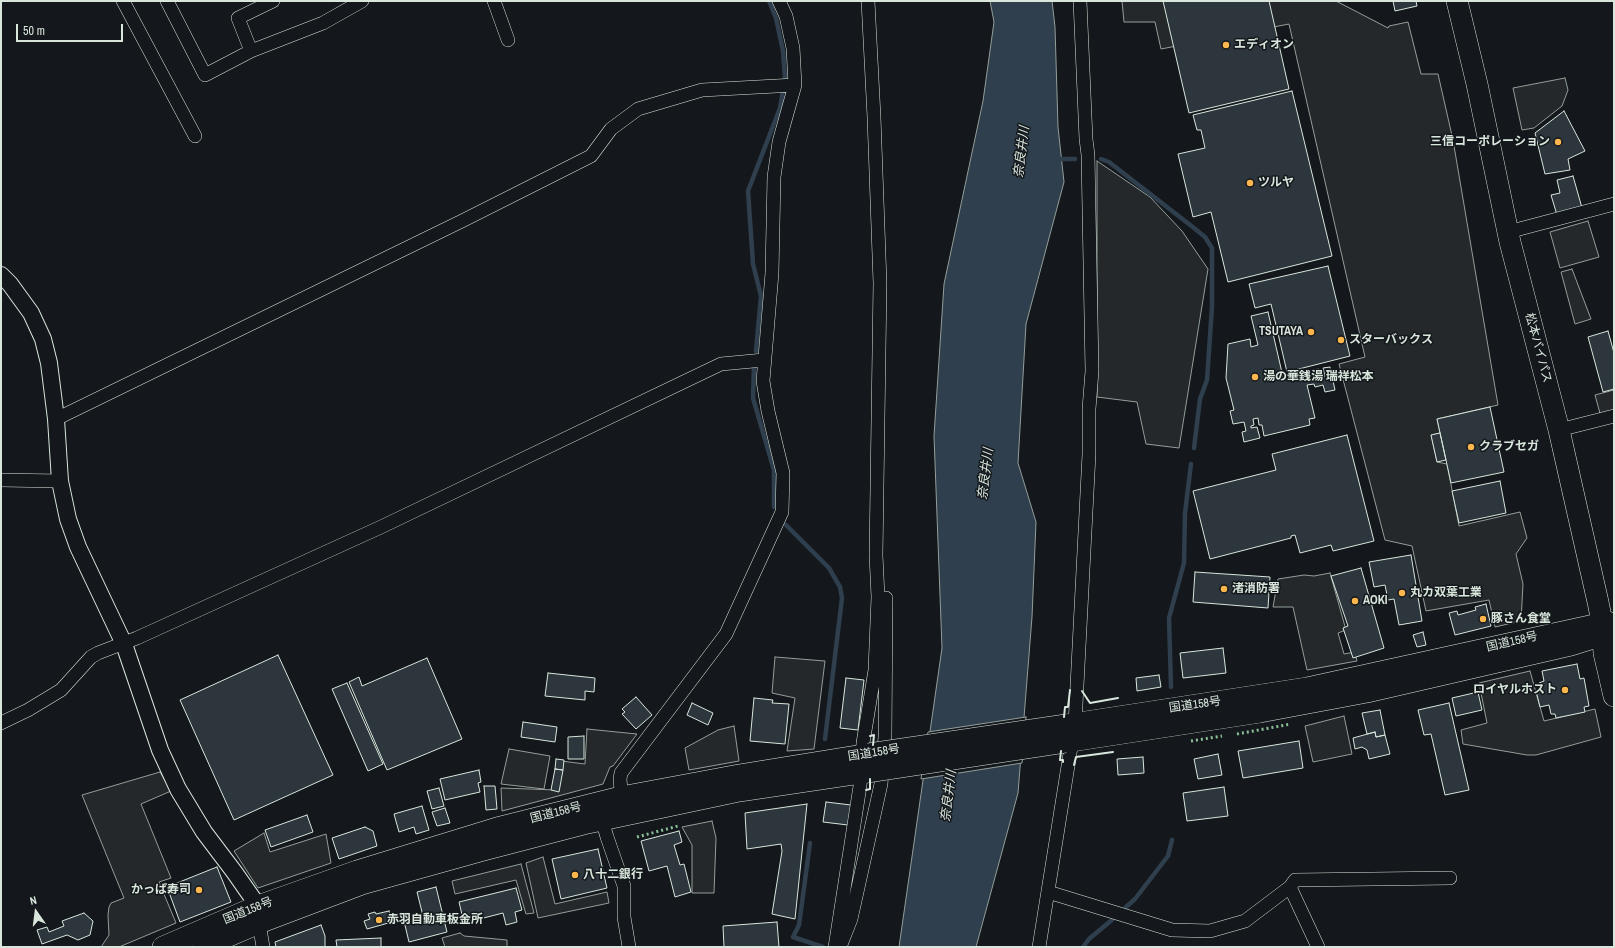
<!DOCTYPE html>
<meta charset="utf-8">
<style>
body{margin:0}
#map{position:relative;width:1615px;height:948px;overflow:hidden;background:#14181c;font-family:"Archivo Narrow",sans-serif}
canvas{display:block}
.frame{position:absolute;inset:0;border:2px solid #d8e6dc;pointer-events:none}
.north{position:absolute;left:16px;top:892px;width:40px;height:40px;-webkit-text-stroke:3px #14181c;paint-order:stroke;rotate:346deg;font-size:11px;font-weight:700;line-height:16px;text-align:center;color:#d8e6dc}
.north::after{content:'';display:block;margin:auto;width:14px;height:18px;background:#d8e6dc;clip-path:polygon(50% 0,100% 100%,50% 72%,0 100%)}
.scale{position:absolute;left:16px;top:24px;width:107px;height:18px;box-sizing:border-box;border:2px solid #d8e6dc;border-top:0;padding-left:5px;font-size:12px;line-height:14px;white-space:nowrap;color:#d8e6dc;-webkit-text-stroke:3px #14181c;paint-order:stroke}
</style>
<div id="map">
<canvas width="1615" height="948"></canvas>
<div class="frame"></div>
<div class="north">N</div>
<div class="scale">50 m</div>
</div>
<script>
const g = document.querySelector('canvas').getContext('2d');
g.lineJoin = 'round';
function paint(path, color) {
  g.fillStyle = color;
  g.fill(path, 'evenodd');
}
function toPath(rows) {
  const path = new Path2D();
  for (const r of rows) {
    path.moveTo(r[0], r[1]);
    for (let i = 2; i < r.length; i += 2) path.lineTo(r[i], r[i + 1]);
  }
  return path;
}
function stroke(path, color, width, dash) {
  g.strokeStyle = color;
  g.lineWidth = width;
  g.lineCap = dash ? 'butt' : 'round';
  g.setLineDash(dash || []);
  g.stroke(path);
}
function label(font, color, halo, rows, align = 'center') {
  g.font = font + ' "Archivo Narrow","Noto Sans JP",sans-serif';
  g.lineWidth = 3;
  g.setLineDash([]);
  g.textBaseline = 'middle';
  g.strokeStyle = halo;
  g.fillStyle = color;
  for (const [text, x, y, turn = 0] of rows) {
    g.save();
    g.translate(x, y);
    g.rotate((+turn || 0) * Math.PI / 180);
    g.textAlign = isNaN(turn) ? turn : align;
    if (halo) g.strokeText(text, 0, 0);
    g.fillText(text, 0, 0);
    g.restore();
  }
}
const parking = toPath([
 [1122,1,1336,1,1388,28,1389,26,1408,22,1421,74,1438,74,1453,140,1498,405,1437,419,1440,433,1431,435,1437,462,1447,464,1459,526,1520,512,1527,538,1516,554,1523,584,1521,621,1495,627,1489,600,1426,611,1412,546,1385,540,1339,364,1365,357,1289,24,1161,49,1155,22,1124,22,1122,1],
 [1565,78,1568,90,1562,106,1534,128,1522,130,1513,88,1565,78],
 [1097,161,1150,197,1182,231,1208,269,1179,448,1146,444,1137,402,1097,397,1097,161],
 [1588,221,1599,257,1560,268,1550,232,1588,221],
 [1572,269,1591,319,1575,324,1561,272,1572,269],
 [1614,390,1614,414,1601,417,1595,395,1614,390],
 [1330,573,1346,630,1338,633,1344,654,1355,652,1357,661,1307,670,1293,607,1273,607,1278,579,1304,575,1314,576,1330,573],
 [775,657,825,661,814,749,787,751,795,698,772,693,775,657],
 [1530,671,1544,721,1595,709,1601,737,1536,755,1527,755,1463,744,1461,730,1487,723,1479,683,1530,671],
 [1344,716,1352,754,1313,762,1305,726,1344,716],
 [734,726,739,761,689,770,685,748,718,730,734,726],
 [587,729,637,734,613,766,610,767,603,784,502,811,501,788,557,790,561,761,585,764,587,729],
 [509,749,550,756,544,789,501,784,509,749],
 [160,772,171,791,141,804,171,878,159,882,176,923,119,947,101,947,109,935,108,915,109,907,111,903,124,898,82,795,160,772],
 [712,821,716,838,714,893,692,893,692,845,682,827,712,821],
 [264,833,270,852,326,834,331,863,258,888,234,851,264,833],
 [543,857,555,904,607,892,609,903,538,918,526,863,543,857],
 [521,864,534,913,526,914,516,880,455,894,452,881,521,864],
 [460,933,464,936,507,940,507,947,445,947,442,938,460,933]
]);
const water = toPath([
 [990,1,1052,1,1055,27,1058,127,1064,182,1026,324,1018,463,1036,522,1032,617,1018,793,976,947,899,947,942,648,934,436,944,284,983,101,994,22,990,1]
]);
const pier = toPath([
 [1026,717,1022,763,921,779,928,732,1026,717]
]);
const stream = toPath([
 [1057,159,1075,159],
 [1101,159,1109,162,1194,228,1205,237,1212,248,1212,307,1207,380,1200,399,1194,448],
 [756,351,761,296,753,264,748,191,780,108,785,78,783,51,776,18,769,1],
 [754,367,753,398,774,470,774,507],
 [786,525,829,568,840,587,842,598,825,739],
 [1171,687,1169,618,1184,563,1185,513,1191,464],
 [810,843,799,925,793,937,823,947],
 [1126,907,1135,899,1168,856,1172,840],
 [1083,947,1089,939,1113,919]
]);
const building = toPath([
 [1163,1,1269,1,1289,89,1189,113,1163,1],
 [1393,1,1416,1,1417,6,1395,11,1393,1],
 [1292,91,1332,256,1228,282,1211,212,1193,217,1178,154,1205,148,1201,130,1197,130,1193,115,1292,91],
 [1564,111,1585,151,1568,159,1570,170,1545,174,1535,133,1564,111],
 [1573,176,1582,208,1557,215,1551,195,1560,193,1557,180,1573,176],
 [1328,266,1350,356,1287,372,1271,304,1255,308,1249,284,1328,266],
 [1268,312,1283,377,1300,373,1300,376,1313,375,1312,370,1319,369,1321,377,1325,376,1323,368,1330,367,1335,390,1325,392,1323,385,1315,387,1314,384,1307,385,1315,418,1309,419,1310,425,1264,436,1262,425,1259,425,1258,418,1253,419,1254,425,1251,426,1251,428,1257,427,1260,438,1244,442,1242,432,1246,431,1244,422,1233,424,1230,411,1234,410,1226,378,1228,344,1250,339,1251,347,1258,345,1251,316,1268,312],
 [1608,331,1614,353,1614,389,1603,392,1588,337,1608,331],
 [1490,407,1504,472,1451,483,1437,419,1490,407],
 [1440,433,1446,460,1437,462,1431,435,1440,433],
 [1347,435,1374,541,1333,551,1331,545,1300,553,1295,535,1291,536,1291,538,1210,559,1193,491,1276,470,1272,454,1347,435],
 [1500,481,1506,513,1459,523,1452,491,1500,481],
 [1411,555,1422,621,1399,625,1394,599,1388,600,1385,585,1374,587,1369,562,1411,555],
 [1361,568,1384,648,1353,658,1343,628,1348,626,1331,576,1361,568],
 [1195,572,1270,577,1268,608,1193,602,1195,572],
 [1486,604,1491,626,1455,635,1449,613,1457,611,1458,615,1476,610,1475,607,1486,604],
 [1423,632,1426,645,1417,647,1413,635,1423,632],
 [1223,648,1226,673,1183,678,1180,653,1223,648],
 [278,655,333,775,234,820,180,700,278,655],
 [427,658,462,739,387,770,349,682,359,677,362,686,427,658],
 [1577,664,1580,679,1584,678,1589,706,1584,707,1585,712,1556,718,1555,714,1551,714,1549,705,1540,707,1536,691,1540,690,1539,683,1544,681,1542,671,1577,664],
 [548,673,595,678,594,692,585,691,585,700,545,696,548,673],
 [1159,675,1161,687,1137,691,1136,678,1159,675],
 [846,678,864,680,858,730,840,728,846,678],
 [347,683,383,764,368,771,332,689,347,683],
 [1478,692,1482,710,1456,716,1452,698,1478,692],
 [636,697,652,715,636,729,622,714,625,712,622,709,636,697],
 [754,698,773,700,772,703,789,704,785,744,750,741,754,698],
 [692,703,713,713,708,725,687,715,692,703],
 [1449,703,1469,790,1445,795,1431,734,1424,735,1418,710,1449,703],
 [1380,710,1385,735,1376,737,1375,732,1367,734,1362,713,1380,710],
 [523,722,557,727,555,742,521,737,523,722],
 [1375,732,1376,737,1385,735,1390,754,1369,759,1367,750,1362,747,1355,749,1353,738,1375,732],
 [584,736,584,759,568,759,568,737,584,736],
 [1299,741,1303,768,1243,778,1238,751,1299,741],
 [1218,754,1222,775,1198,779,1194,759,1218,754],
 [1143,757,1144,773,1118,775,1117,759,1143,757],
 [556,759,564,760,563,770,555,769,556,759],
 [555,769,563,770,559,792,551,790,555,769],
 [479,770,481,782,478,783,480,792,445,800,440,779,479,770],
 [484,786,495,786,497,809,486,810,484,786],
 [1224,787,1228,816,1187,821,1183,793,1224,787],
 [439,788,444,806,432,809,427,791,439,788],
 [826,802,851,805,848,825,823,822,826,802],
 [807,804,795,919,772,914,782,851,781,844,747,849,745,813,807,804],
 [422,806,429,830,416,834,414,827,399,832,394,814,422,806],
 [445,808,450,823,437,826,432,812,445,808],
 [307,815,313,832,271,847,265,830,307,815],
 [365,827,373,831,377,846,339,859,332,838,365,827],
 [679,831,682,842,674,845,680,865,684,864,691,892,675,897,667,866,649,871,641,841,679,831],
 [598,849,607,888,561,899,552,859,598,849],
 [217,867,231,902,180,922,167,887,217,867],
 [436,887,447,932,409,942,404,921,423,916,417,892,436,887],
 [516,888,522,910,515,912,517,922,506,925,503,913,464,923,459,902,516,888],
 [389,911,392,922,367,929,364,921,370,919,368,914,375,912,376,914,389,911],
 [84,913,93,921,90,935,78,940,67,935,42,944,37,930,47,927,49,932,64,926,62,921,84,913],
 [777,922,779,947,724,947,723,926,777,922],
 [321,925,325,936,325,947,276,947,275,942,321,925],
 [381,938,381,947,337,947,336,940,381,938]
]);
const minor = toPath([
 [123,1,195,136],
 [167,1,205,75,251,51,323,23,362,1],
 [494,1,508,40],
 [251,51,238,18,273,1],
 [1508,232,1614,204],
 [56,419,462,221,591,156,611,129,638,109,702,90,795,85],
 [1559,430,1614,416],
 [1,480,60,481],
 [1,723,28,710,61,690,91,657,98,653,137,638,381,527,721,364,764,360],
 [1075,724,1089,454,1089,409,1092,371,1088,155,1086,139,1080,1],
 [622,803,620,779,621,773,726,634,782,512,783,473,768,411,763,381,772,273,774,177,779,142,795,85,793,48,786,16,779,1],
 [600,813,607,837,624,886,624,917,629,947],
 [1290,887,1318,947],
 [1048,892,1172,930,1210,931,1245,921,1290,887,1295,880,1450,878],
 [259,923,263,947],
 [835,947,860,786,863,743,875,670,878,597,876,555,880,283,874,117,868,1],
 [840,947,851,919,881,784,885,737,886,598],
 [1039,947,1072,741]
]);
const tertiary = toPath([
 [1,275,10,284,31,313,43,339,49,363,56,419,60,481,68,519,78,547,124,644,160,750,178,789,204,832,235,873,258,906,258,917]
]);
const trunk = toPath([
 [1457,1,1477,84,1510,242,1559,430,1598,602,1602,622,1604,653,1614,696],
 [1066,725,1307,688,1608,622],
 [1065,742,1260,712,1367,692,1571,645,1603,635,1614,629],
 [163,947,258,906,357,871,497,828,621,797,739,775,869,754],
 [203,947,259,923,362,884,484,850,583,824,739,791,867,772]
]);
const trunkBridge = toPath([
 [869,754,1066,725],
 [867,772,1065,742]
]);
const hedge = toPath([
 [1237,734,1291,724],
 [1191,741,1222,736],
 [637,837,678,826]
]);
const wall = toPath([
 [1082,691,1090,703,1118,698],
 [1064,717,1065,707,1068,707,1070,690],
 [870,736,874,735,873,745],
 [1061,751,1060,760,1063,760,1063,762],
 [1074,765,1076,757,1113,752],
 [866,790,870,789,870,779]
]);
const markers = [
 [1226,45,4,"#ffb74d"],
 [1558,142,4,"#ffb74d"],
 [1250,183,4,"#ffb74d"],
 [1311,332,4,"#ffb74d"],
 [1341,340,4,"#ffb74d"],
 [1255,377,4,"#ffb74d"],
 [1471,447,4,"#ffb74d"],
 [1224,589,4,"#ffb74d"],
 [1402,593,4,"#ffb74d"],
 [1355,601,4,"#ffb74d"],
 [1483,619,4,"#ffb74d"],
 [1565,690,4,"#ffb74d"],
 [575,875,4,"#ffb74d"],
 [199,890,4,"#ffb74d"],
 [379,920,4,"#ffb74d"]
];
const poiNames = [
 ["エディオン",1234,45],
 ["三信コーポレーション",1550,142,"right"],
 ["ツルヤ",1258,183],
 ["TSUTAYA",1303,332,"right"],
 ["スターバックス",1349,340],
 ["湯の華銭湯 瑞祥松本",1263,377],
 ["クラブセガ",1479,447],
 ["渚消防署",1232,589],
 ["丸カ双葉工業",1410,593],
 ["AOKI",1363,601],
 ["豚さん食堂",1491,619],
 ["ロイヤルホスト",1557,690,"right"],
 ["八十二銀行",583,875],
 ["かっぱ寿司",191,890,"right"],
 ["赤羽自動車板金所",387,920]
];
const streetNames = [
 ["松本バイパス",1538,348,75],
 ["国道158号",1512,642,-13],
 ["国道158号",1195,705,-8],
 ["国道158号",874,753,-9],
 ["国道158号",556,813,-14],
 ["国道158号",248,911,-22]
];
const waterNames = [
 ["奈良井川",1022,152,-83],
 ["奈良井川",986,474,-83],
 ["奈良井川",949,796,-83]
];
paint(parking, '#24282b');
stroke(parking, '#939e99', 1);
paint(water, '#2f3f4d');
stroke(water, '#939e99', 1);
paint(pier, '#14181c');
stroke(pier, '#939e99', 1);
stroke(stream, '#2f3f4d', 4.5);
paint(building, '#2c363c');
stroke(building, '#d8e6dc', 1);
stroke(minor, '#d8e6dc', 14);
stroke(tertiary, '#d8e6dc', 18);
stroke(trunk, '#d8e6dc', 22);
stroke(minor, '#14181c', 13);
stroke(tertiary, '#14181c', 16);
stroke(trunk, '#14181c', 21);
stroke(trunkBridge, '#d8e6dc', 22, []);
stroke(trunkBridge, '#14181c', 21);
stroke(hedge, '#8ac095', 3, [2, 3]);
stroke(wall, '#d8e6dc', 2);
for (const [x, y, r, color] of markers) {
  const dot = new Path2D();
  dot.arc(x, y, r, 0, 2 * Math.PI);
  g.fillStyle = color;
  g.fill(dot);
  stroke(dot, '#14181c', 1.5);
}
label('bold 12px', '#d8e6dc', '#14181c', poiNames, 'left');
label('12px', '#d8e6dc', '#14181c', streetNames);
label('italic 13px', '#d8e6dc', '#14181c', waterNames);
</script>
